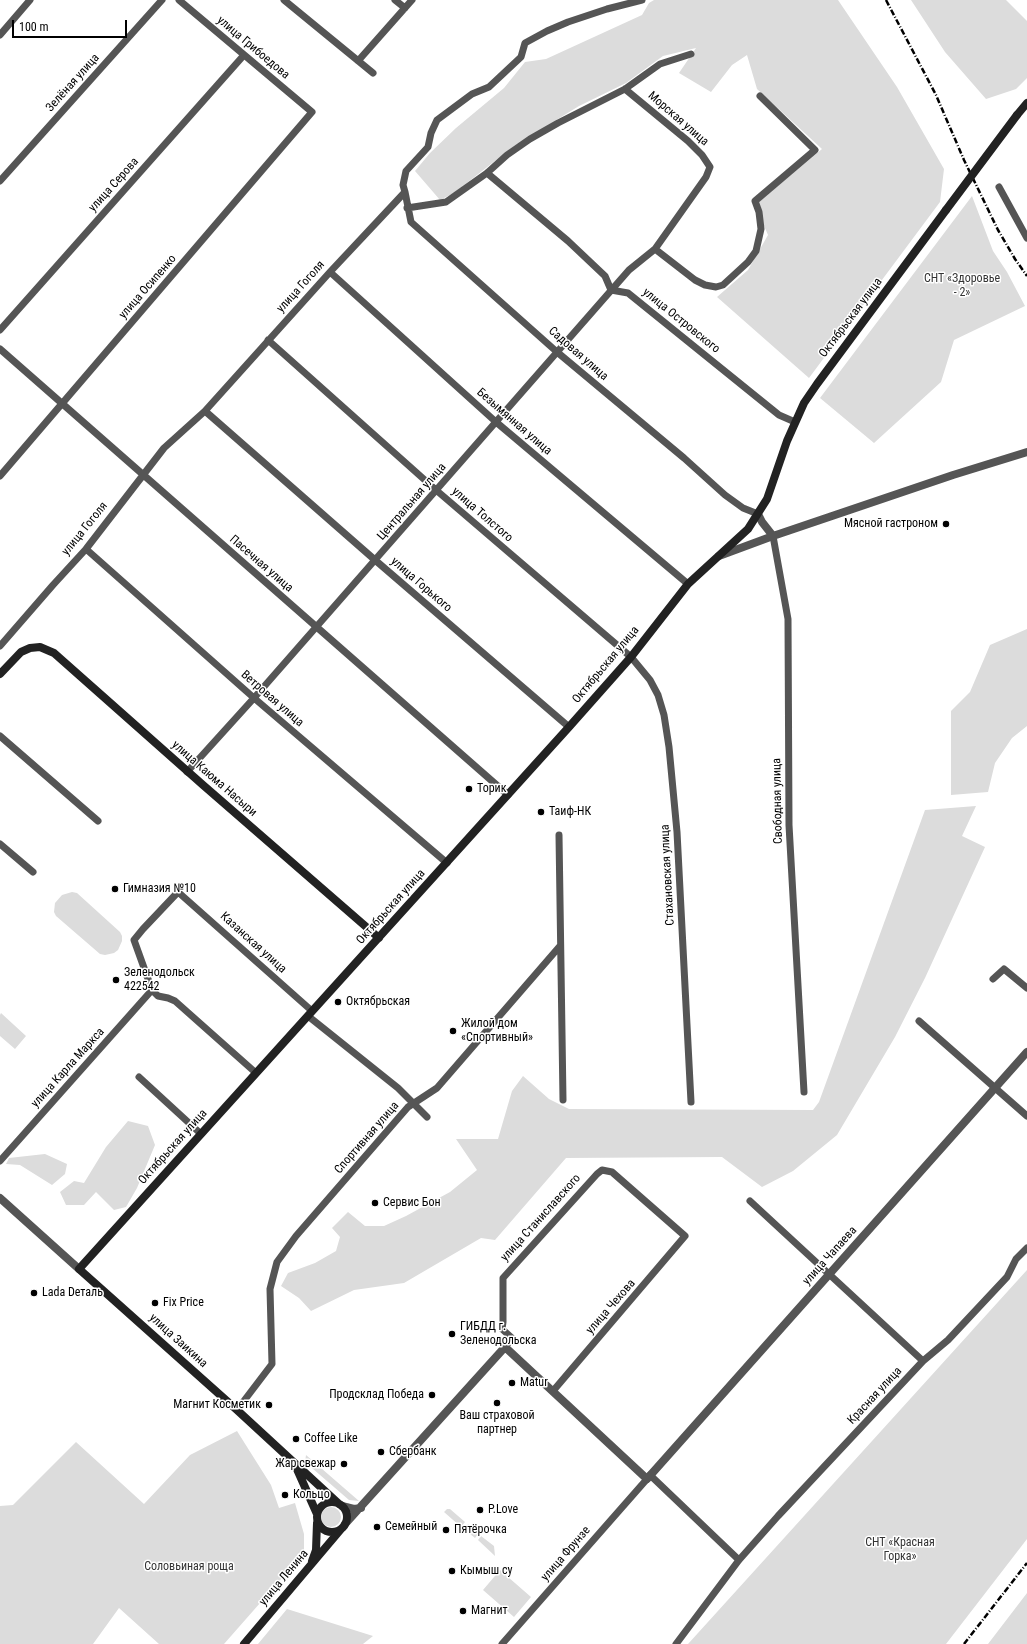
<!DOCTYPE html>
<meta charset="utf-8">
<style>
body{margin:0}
#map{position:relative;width:1027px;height:1644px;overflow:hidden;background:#fff;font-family:"Roboto Condensed",sans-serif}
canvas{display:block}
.scale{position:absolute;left:12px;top:20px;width:115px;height:18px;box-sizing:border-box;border:2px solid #000;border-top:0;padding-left:5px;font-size:12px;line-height:14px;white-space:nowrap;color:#000;-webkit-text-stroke:3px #fff;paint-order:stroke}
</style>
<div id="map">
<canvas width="1027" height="1644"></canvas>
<div class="scale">100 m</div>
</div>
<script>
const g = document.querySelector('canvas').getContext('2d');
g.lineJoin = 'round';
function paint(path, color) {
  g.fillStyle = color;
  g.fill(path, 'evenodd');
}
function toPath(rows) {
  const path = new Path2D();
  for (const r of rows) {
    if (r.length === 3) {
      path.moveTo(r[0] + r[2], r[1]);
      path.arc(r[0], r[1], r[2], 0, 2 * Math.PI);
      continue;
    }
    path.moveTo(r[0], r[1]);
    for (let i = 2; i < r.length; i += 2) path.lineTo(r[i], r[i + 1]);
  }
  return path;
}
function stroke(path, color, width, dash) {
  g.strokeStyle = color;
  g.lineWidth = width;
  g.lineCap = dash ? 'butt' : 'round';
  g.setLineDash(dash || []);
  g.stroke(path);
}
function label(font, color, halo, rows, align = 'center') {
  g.font = font + ' "Roboto Condensed",sans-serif';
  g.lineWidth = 3;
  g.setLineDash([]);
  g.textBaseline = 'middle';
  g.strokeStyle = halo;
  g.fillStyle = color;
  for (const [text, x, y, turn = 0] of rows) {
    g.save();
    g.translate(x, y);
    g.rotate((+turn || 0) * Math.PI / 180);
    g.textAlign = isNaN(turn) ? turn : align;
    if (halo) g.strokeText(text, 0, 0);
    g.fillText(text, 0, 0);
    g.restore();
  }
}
const green = toPath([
 [654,0,838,0,897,87,944,169,940,202,809,378,717,297,748,270,768,235,755,205,822,149,757,89,747,55,732,65,711,92,679,73,696,48,663,56,626,83,579,106,514,146,454,193,440,200,415,171,430,153,456,128,504,88,525,62,546,59,642,15,649,3],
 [911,0,1006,0,1027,21,1027,78,1016,89,986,99,945,52],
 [972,196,993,251,1007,272,1025,306,954,340,941,382,874,443,820,398],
 [1027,629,1027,726,1012,738,995,763,988,792,951,795,951,711,970,692,990,645],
 [976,806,962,836,985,847,925,978,895,1037,837,1135,793,1171,762,1187,722,1157,566,1158,495,1240,481,1238,404,1283,354,1290,311,1311,299,1298,281,1286,288,1273,315,1263,336,1251,340,1237,332,1228,348,1212,365,1226,384,1226,406,1216,450,1192,477,1170,456,1139,498,1139,512,1091,523,1076,549,1099,569,1109,813,1110,819,1102,925,810],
 [72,892,77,893,120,932,122,936,122,941,118,950,114,953,105,955,100,954,56,916,54,912,55,903,62,895],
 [1,1013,26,1036,15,1049,0,1036,0,1015],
 [128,1121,148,1126,155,1145,137,1188,126,1207,114,1210,96,1192,84,1205,66,1205,60,1192,74,1181,84,1183,106,1147],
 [45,1154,67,1164,65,1174,52,1185,20,1165,6,1164,9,1158],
 [1027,1270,1027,1539,946,1644,688,1644],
 [237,1431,271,1485,279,1508,295,1503,304,1534,304,1553,224,1644,159,1644,119,1608,93,1644,0,1644,0,1506,13,1505,76,1442,144,1504,190,1455],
 [306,1455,359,1501,349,1500,305,1462],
 [331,1517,10],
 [447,1509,450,1509,465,1522,461,1527,444,1512],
 [468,1524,479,1533,475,1538,464,1529],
 [481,1536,494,1546,495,1556,478,1540],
 [500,1570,531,1597,514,1617,483,1590],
 [1027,1593,1027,1644,988,1644],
 [287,1609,373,1636,363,1644,258,1644]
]);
const minor = toPath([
 [284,0,373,73],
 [395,0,405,8],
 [0,35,30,0],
 [358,61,412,0],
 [487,173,568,241,605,276,611,290,628,293,779,415,795,422],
 [0,181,162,0],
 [999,187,1027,238],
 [405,192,411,222,557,352,684,458,725,495,743,508,758,514],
 [407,208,446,202,487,173,507,155,530,139,558,123,625,89,660,64,691,54],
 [655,249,695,280,705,285,716,287,723,285,748,262,756,251,761,229,759,212,755,201,815,150,760,96],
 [330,272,496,422,688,584],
 [0,330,244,55],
 [268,340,436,490,631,657,650,680,658,695,664,715,669,747,677,832,691,1102],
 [0,349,508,795],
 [205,411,375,560,569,727],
 [0,476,312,112,179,0],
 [773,536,788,619,789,825,804,1092],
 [86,549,254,698,447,863],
 [0,646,53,585,86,549,164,448,205,411,330,272,405,192,403,185,406,171,428,147,431,133,437,120,472,94,489,87,521,57,525,43,547,31,568,22,607,9,642,0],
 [0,736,98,821],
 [187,772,254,698,629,270,655,249,706,177,710,167,702,155,688,141,625,89],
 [559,835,563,1100],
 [0,844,33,872],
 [993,979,1004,969,1027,988],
 [308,1016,398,1088,427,1117],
 [919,1021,1027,1116],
 [256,1073,175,1001,168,998,158,996,152,990,134,940,143,929,178,892,312,1011],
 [139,1077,201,1134],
 [0,1161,152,990],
 [750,1201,923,1361],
 [505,1347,512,1338,502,1329,503,1322,503,1278,597,1174,602,1170,612,1172,685,1236,553,1391],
 [237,1410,272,1364,270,1289,277,1262,296,1236,408,1107,437,1088,560,946],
 [650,1475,739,1560],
 [502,1644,647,1479],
 [676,1644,739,1560,778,1516,923,1361,948,1340,1007,1277,1016,1259,1027,1248]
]);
const tertiary = toPath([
 [758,514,762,522,773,536],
 [719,556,773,536,953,475,1027,452],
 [0,1198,79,1269],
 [342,1506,354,1509,361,1508],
 [345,1524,505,1347,647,1479,1027,1052]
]);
const secondary = toPath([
 [1017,115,1027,103],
 [0,674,21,652,30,648,40,647,54,653,203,785,379,938],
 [296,1467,317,1514],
 [332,1517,15],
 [339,1504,237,1410,79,1269,569,727,631,657,688,584,748,529,767,499,787,441,804,403,817,384,946,210],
 [312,1561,316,1550,317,1523],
 [244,1644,342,1528]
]);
const rail = toPath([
 [886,0,936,95,964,160,998,230,1015,259,1027,276],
 [964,1644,1027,1563]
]);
const secondaryBridge = toPath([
 [946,210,1017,115]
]);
const markers = [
 [946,524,4,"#000"],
 [469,789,4,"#000"],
 [541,812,4,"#000"],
 [115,889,4,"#000"],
 [116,980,4,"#000"],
 [338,1002,4,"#000"],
 [453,1031,4,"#000"],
 [375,1203,4,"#000"],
 [34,1293,4,"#000"],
 [155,1303,4,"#000"],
 [452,1334,4,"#000"],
 [512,1383,4,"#000"],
 [432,1395,4,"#000"],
 [497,1403,4,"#000"],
 [269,1405,4,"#000"],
 [296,1439,4,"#000"],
 [381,1452,4,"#000"],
 [344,1464,4,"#000"],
 [285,1495,4,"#000"],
 [480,1510,4,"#000"],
 [377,1527,4,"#000"],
 [446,1530,4,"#000"],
 [452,1571,4,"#000"],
 [463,1611,4,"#000"]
];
const streetNames = [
 ["улица Грибоедова",253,48,40],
 ["Зелёная улица",73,83,-48],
 ["Морская улица",678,119,41],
 ["улица Серова",114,185,-48],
 ["улица Осипенко",148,287,-49],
 ["улица Гоголя",301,287,-48],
 ["Октябрьская улица",851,318,-53],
 ["улица Островского",681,321,39],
 ["Садовая улица",578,354,41],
 ["Безымянная улица",514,422,41],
 ["Центральная улица",412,502,-49],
 ["улица Толстого",482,515,41],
 ["улица Гоголя",85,529,-51],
 ["Пасечная улица",261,564,41],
 ["улица Горького",421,585,41],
 ["Октябрьская улица",606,665,-50],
 ["Ветровая улица",272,699,41],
 ["улица Каюма Насыри",214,779,41],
 ["Свободная улица",778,801,-91],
 ["Стахановская улица",668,875,-93],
 ["Октябрьская улица",391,907,-48],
 ["Казанская улица",253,943,42],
 ["улица Карла Маркса",68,1068,-48],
 ["Спортивная улица",367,1138,-49],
 ["Октябрьская улица",173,1147,-48],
 ["улица Станиславского",541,1218,-48],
 ["улица Чапаева",830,1256,-48],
 ["улица Чехова",611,1307,-49],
 ["улица Заикина",178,1341,42],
 ["Красная улица",875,1396,-47],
 ["улица Фрунзе",566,1554,-49],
 ["улица Ленина",284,1578,-50]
];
const parkNames = [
 ["СНТ «Здоровье",962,279],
 ["- 2»",962,293],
 ["СНТ «Красная",900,1543],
 ["Горка»",900,1557],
 ["Соловьиная роща",189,1567]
];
const poiNames = [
 ["Мясной гастроном",938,524,"right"],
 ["Торик",477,789],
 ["Таиф-НК",549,812],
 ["Гимназия №10",123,889],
 ["Зеленодольск",124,973],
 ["422542",124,987],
 ["Октябрьская",346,1002],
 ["Жилой дом",461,1024],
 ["«Спортивный»",461,1038],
 ["Сервис Бон",383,1203],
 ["Lada Dеталь",42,1293],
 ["Fix Price",163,1303],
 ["ГИБДД г.",460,1327],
 ["Зеленодольска",460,1341],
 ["Matur",520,1383],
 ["Продсклад Победа",424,1395,"right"],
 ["Магнит Косметик",261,1405,"right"],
 ["Ваш страховой",497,1416,"center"],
 ["партнер",497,1430,"center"],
 ["Coffee Like",304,1439],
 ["Сбербанк",389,1452],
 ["Жар свежар",336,1464,"right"],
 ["Кольцо",293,1495],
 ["P.Love",488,1510],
 ["Семейный",385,1527],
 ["Пятёрочка",454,1530],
 ["Кымыш су",460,1571],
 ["Магнит",471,1611]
];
paint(green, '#dcdcdc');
stroke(minor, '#555', 7);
stroke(tertiary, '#555', 8);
stroke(secondary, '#222', 8);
stroke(rail, '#000', 2.5, [6, 2, 1, 2]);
stroke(secondaryBridge, '#222', 8);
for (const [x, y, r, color] of markers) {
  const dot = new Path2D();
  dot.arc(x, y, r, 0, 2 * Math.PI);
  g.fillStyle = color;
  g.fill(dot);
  stroke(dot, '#fff', 1.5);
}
label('12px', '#000', '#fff', streetNames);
label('12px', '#333', '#fff', parkNames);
label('12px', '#000', '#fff', poiNames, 'left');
</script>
